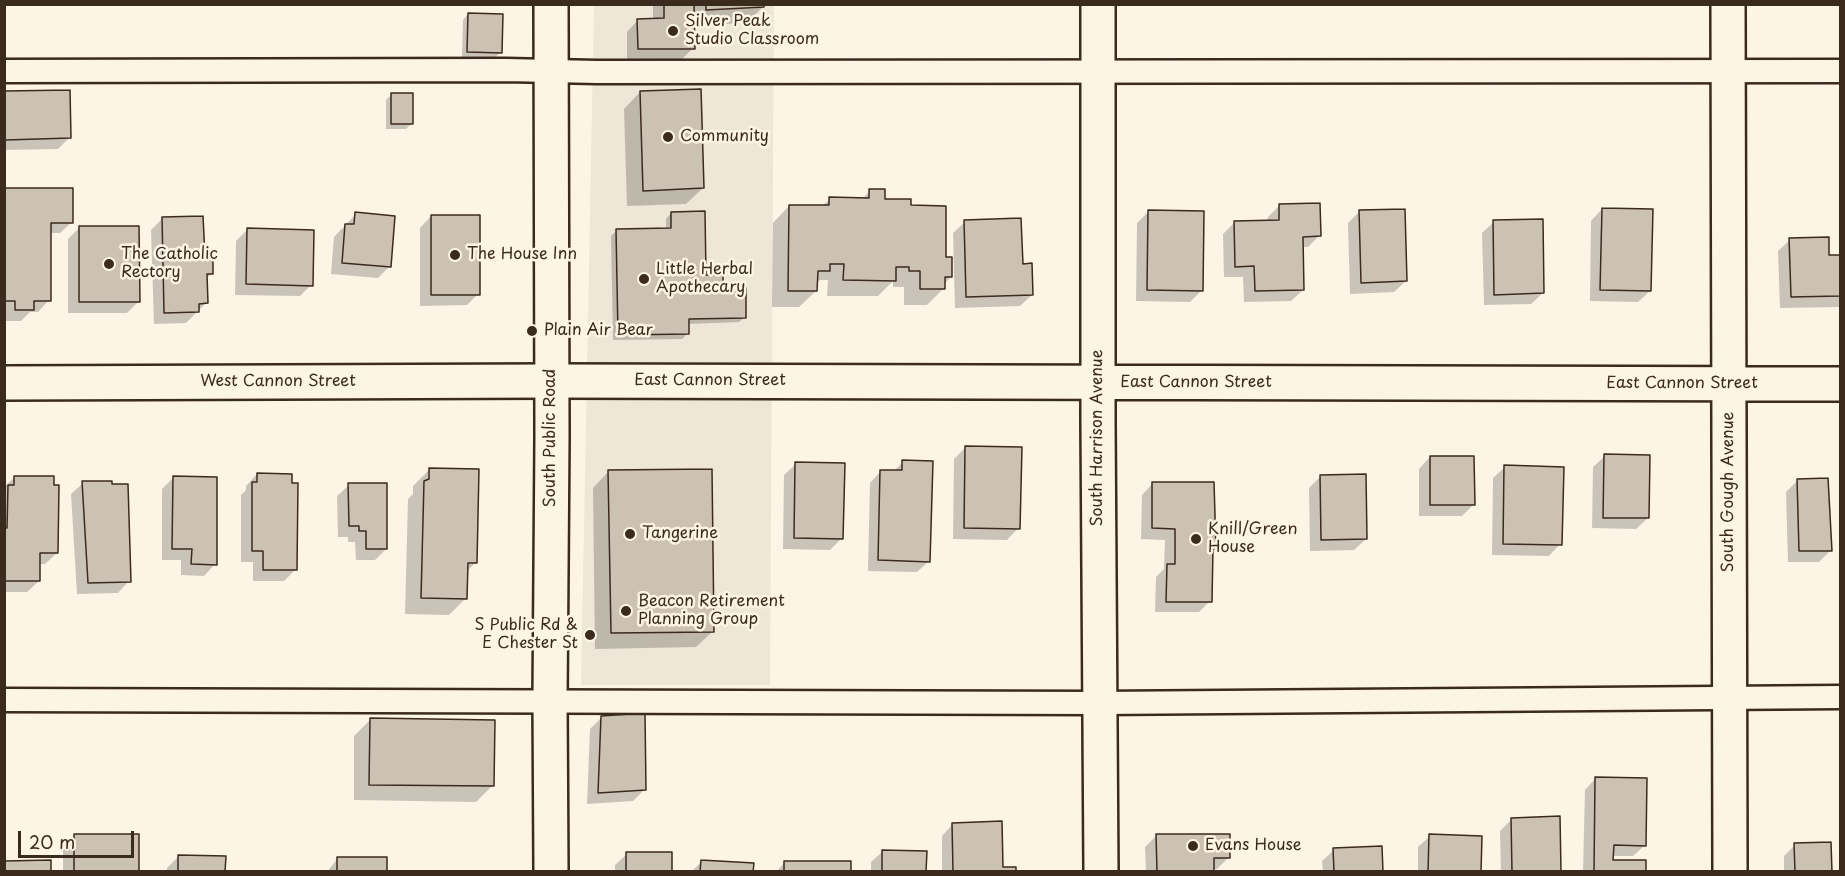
<!DOCTYPE html>
<style>
body{margin:0}
#map{position:relative;width:1845px;height:876px;overflow:hidden;background:#fcf5e5;font-family:"Playpen Sans",sans-serif}
canvas{display:block}
.frame{position:absolute;inset:0;border:6px solid #3b2a1e;pointer-events:none}
.scale{position:absolute;left:18px;top:831px;width:116px;height:27px;box-sizing:border-box;border:3px solid #3b2a1e;border-top:0;padding-left:8px;font-size:18px;line-height:21px;white-space:nowrap;color:#3b2a1e;-webkit-text-stroke:4px #fcf5e5;paint-order:stroke}
</style>
<div id="map">
<canvas width="1845" height="876"></canvas>
<div class="frame"></div>
<div class="scale">20 m</div>
</div>
<script>
const g = document.querySelector('canvas').getContext('2d');
g.lineJoin = 'round';
function paint(path, color) {
  g.fillStyle = color;
  g.fill(path, 'evenodd');
}
function toPath(rows) {
  const path = new Path2D();
  for (const r of rows) {
    path.moveTo(r[0], r[1]);
    for (let i = 2; i < r.length; i += 2) path.lineTo(r[i], r[i + 1]);
  }
  return path;
}
function stroke(path, color, width, dash) {
  g.strokeStyle = color;
  g.lineWidth = width;
  g.lineCap = dash ? 'butt' : 'round';
  g.setLineDash(dash || []);
  g.stroke(path);
}
function label(font, color, halo, rows, align = 'center') {
  g.font = font + ' "Playpen Sans",sans-serif';
  g.lineWidth = 5;
  g.setLineDash([]);
  g.textBaseline = 'middle';
  g.strokeStyle = halo;
  g.fillStyle = color;
  for (const [text, x, y, turn = 0] of rows) {
    g.save();
    g.translate(x, y);
    g.rotate((+turn || 0) * Math.PI / 180);
    g.textAlign = isNaN(turn) ? turn : align;
    if (halo) g.strokeText(text, 0, 0);
    g.fillText(text, 0, 0);
    g.restore();
  }
}
const built = toPath([
 [594,5,774,5,770,685,581,685]
]);
const shadow = toPath([
 [653,4,763,4,763,7,746,23,693,25,693,48,682,59,627,60,627,32,638,20,653,20],
 [468,14,500,52,495,58,462,57,463,20],
 [640,92,703,188,686,204,627,206,624,109],
 [4,93,69,138,58,149,4,150],
 [392,94,412,123,406,129,386,129,386,100],
 [4,190,72,222,60,233,49,233,49,300,38,312,30,312,21,321,4,321],
 [870,191,884,200,910,207,944,258,951,277,944,284,944,288,927,305,904,305,904,287,893,287,893,281,878,296,827,296,828,280,820,280,816,283,816,291,799,307,772,307,773,223,789,206,822,206,830,199,862,199],
 [1279,206,1320,235,1308,247,1302,247,1303,290,1291,301,1244,302,1243,277,1224,277,1223,234,1235,222,1268,222,1268,217],
 [1602,209,1650,291,1638,302,1590,301,1591,221],
 [1360,211,1406,281,1394,292,1350,294,1348,223],
 [1148,212,1202,290,1190,302,1136,301,1137,223],
 [671,213,705,277,722,289,745,317,739,322,688,324,688,333,682,339,613,340,611,236,617,230,666,229,666,219],
 [356,214,390,266,378,278,331,274,334,237],
 [431,216,478,294,467,305,420,306,420,228],
 [162,219,203,258,212,273,205,280,206,303,186,323,154,324,151,230],
 [965,222,1021,266,1032,295,1020,306,955,308,953,233],
 [1494,222,1543,293,1531,304,1484,305,1482,233],
 [79,228,138,302,127,313,68,313,68,239],
 [247,230,311,285,300,296,235,295,236,241],
 [1790,240,1828,257,1840,256,1840,305,1839,307,1780,308,1778,251],
 [966,447,1018,528,1007,540,953,539,954,459],
 [1605,456,1648,518,1636,529,1592,528,1593,467],
 [1430,457,1473,505,1462,516,1419,516,1419,469],
 [903,462,929,561,917,572,868,571,870,483,881,471,893,472],
 [796,464,841,539,830,550,783,549,784,475],
 [1505,467,1560,544,1549,556,1492,555,1493,478],
 [430,469,475,563,467,571,466,598,449,615,405,614,408,499,413,494,413,486],
 [609,471,713,631,696,647,595,649,593,488],
 [257,474,290,485,296,569,284,581,253,581,253,562,241,562,241,495,246,490,246,486],
 [1321,476,1366,539,1354,550,1310,551,1309,488],
 [15,477,57,553,45,564,39,564,39,581,27,592,4,592,4,487],
 [173,478,215,564,204,576,181,575,181,560,162,560,162,489],
 [1798,480,1827,506,1830,506,1831,550,1819,562,1788,562,1786,492],
 [83,483,129,581,118,593,77,594,71,494],
 [1153,483,1215,548,1211,552,1210,601,1199,612,1155,612,1156,577,1164,569,1165,540,1141,539,1142,495],
 [349,485,386,549,375,560,356,560,355,542,348,542,348,537,338,537,337,496],
 [602,717,644,790,633,801,587,804,590,729],
 [371,719,493,785,476,802,354,800,354,736],
 [1596,778,1645,845,1633,856,1612,856,1611,861,1645,872,1583,872,1585,790],
 [1512,819,1560,872,1501,872,1500,831],
 [953,824,1002,868,1015,872,942,872,942,836],
 [75,835,137,872,63,872,63,847],
 [1157,835,1229,857,1217,869,1213,869,1213,872,1146,872,1145,847],
 [1430,836,1479,872,1418,872,1418,847],
 [1795,845,1830,872,1784,872,1784,856],
 [1334,850,1381,872,1323,872,1322,861],
 [883,851,925,872,871,872,871,862],
 [627,854,671,872,615,872,615,865],
 [179,856,224,872,167,872,167,868],
 [338,858,385,872,327,872],
 [702,861,752,872,691,872],
 [785,862,850,872,776,872]
]);
const building = toPath([
 [664,4,694,4,695,49,638,49,637,19,664,18,664,4],
 [706,4,764,4,764,7,706,10,706,4],
 [468,13,503,14,502,53,467,52,468,13],
 [701,89,704,188,643,191,640,91,701,89],
 [70,90,71,138,5,140,4,91,70,90],
 [391,93,413,93,413,124,391,124,391,93],
 [4,188,73,188,73,223,51,223,51,301,34,301,34,310,15,310,15,301,4,301,4,188],
 [869,189,885,189,885,199,911,199,911,205,946,206,946,257,952,257,952,277,945,277,945,289,920,289,920,271,909,271,909,267,896,267,896,281,843,280,844,264,830,264,830,271,818,271,817,291,788,291,789,205,829,205,829,197,869,198,869,189],
 [1320,203,1321,236,1303,237,1304,290,1255,291,1254,266,1235,267,1234,221,1279,220,1279,204,1320,203],
 [1602,208,1653,209,1651,291,1600,290,1602,208],
 [1405,209,1407,281,1361,283,1359,210,1405,209],
 [1148,210,1204,211,1203,291,1147,290,1148,210],
 [705,211,706,275,723,275,723,288,746,287,746,318,689,319,689,334,618,335,616,229,671,228,671,212,705,211],
 [355,212,395,216,391,267,342,263,345,224,354,224,355,212],
 [431,215,480,215,480,295,431,295,431,215],
 [203,216,205,256,213,256,213,274,207,274,208,303,199,304,199,312,164,313,162,217,203,216],
 [1021,218,1023,264,1032,263,1033,295,966,297,964,220,1021,218],
 [1543,219,1544,293,1494,295,1493,220,1543,219],
 [79,226,139,226,140,302,79,302,79,226],
 [247,228,314,230,313,286,246,284,247,228],
 [1829,237,1829,255,1840,255,1840,296,1791,297,1789,238,1829,237],
 [965,446,1022,447,1020,529,964,528,965,446],
 [1604,454,1650,455,1649,518,1603,518,1604,454],
 [1430,456,1474,456,1475,505,1430,505,1430,456],
 [902,460,933,461,930,562,878,560,880,470,902,470,902,460],
 [795,462,845,463,843,539,794,538,795,462],
 [1504,465,1564,467,1562,545,1503,544,1504,465],
 [429,468,479,469,477,563,468,563,467,599,421,598,424,481,429,479,429,468],
 [712,469,714,632,611,633,608,470,712,469],
 [257,473,292,474,292,483,298,483,297,570,263,570,263,551,252,551,252,482,257,482,257,473],
 [1366,474,1367,539,1321,540,1320,475,1366,474],
 [14,476,54,476,54,485,59,485,58,553,40,553,40,581,4,581,4,528,7,528,8,485,14,485,14,476],
 [173,476,217,477,217,565,191,564,192,549,172,549,173,476],
 [1828,478,1832,551,1799,551,1797,479,1828,478],
 [82,481,112,481,112,484,128,484,131,582,88,583,82,481],
 [1152,482,1214,482,1216,549,1213,548,1212,602,1166,602,1167,564,1175,564,1175,529,1152,528,1152,482],
 [348,483,387,483,387,549,366,549,366,531,359,531,359,526,349,526,348,483],
 [645,713,646,790,598,793,601,716,645,713],
 [370,718,495,720,494,786,369,785,370,718],
 [1595,777,1647,778,1646,846,1614,845,1613,860,1646,860,1646,872,1594,872,1595,777],
 [1560,816,1561,872,1512,872,1511,818,1560,816],
 [1002,821,1003,867,1016,867,1016,872,953,872,952,823,1002,821],
 [74,834,139,834,139,872,74,872,74,834],
 [1156,834,1230,834,1230,858,1214,858,1214,872,1157,872,1156,834],
 [1429,834,1482,836,1481,872,1428,872,1429,834],
 [1831,842,1832,872,1795,872,1794,843,1831,842],
 [1382,846,1383,872,1334,872,1333,848,1382,846],
 [882,850,927,851,926,872,882,872,882,850],
 [626,852,672,852,672,872,626,872,626,852],
 [178,855,226,856,225,872,178,872,178,855],
 [337,857,387,857,387,872,337,872,337,857],
 [51,860,51,872,4,872,4,861,51,860],
 [701,860,754,863,753,872,700,872,701,860],
 [784,861,851,861,851,872,784,872,784,861]
]);
const lane = toPath([
 [4,71,506,70,597,72,1840,71],
 [4,700,1099,703,1840,697]
]);
const street = toPath([
 [1098,4,1098,422,1101,872],
 [1728,4,1730,872],
 [4,383,552,381,1840,384]
]);
const secondary = toPath([
 [551,4,552,437,550,700,551,872]
]);
const markers = [
 [673,31,6,"#3b2a1e"],
 [668,137,6,"#3b2a1e"],
 [455,255,6,"#3b2a1e"],
 [109,264,6,"#3b2a1e"],
 [644,279,6,"#3b2a1e"],
 [532,331,6,"#3b2a1e"],
 [630,534,6,"#3b2a1e"],
 [1196,539,6,"#3b2a1e"],
 [626,611,6,"#3b2a1e"],
 [590,635,6,"#3b2a1e"],
 [1193,846,6,"#3b2a1e"]
];
const poiNames = [
 ["Silver Peak",685,22],
 ["Studio Classroom",685,40],
 ["Community",680,137],
 ["The Catholic",121,255],
 ["Rectory",121,273],
 ["The House Inn",467,255],
 ["Little Herbal",656,270],
 ["Apothecary",656,288],
 ["Plain Air Bear",544,331],
 ["Knill/Green",1208,530],
 ["House",1208,548],
 ["Tangerine",642,534],
 ["Beacon Retirement",638,602],
 ["Planning Group",638,620],
 ["S Public Rd &",578,626,"right"],
 ["E Chester St",578,644,"right"],
 ["Evans House",1205,846]
];
const streetNames = [
 ["East Cannon Street",710,381],
 ["West Cannon Street",278,382],
 ["East Cannon Street",1196,383],
 ["East Cannon Street",1682,384],
 ["South Public Road",551,438,-90],
 ["South Harrison Avenue",1098,438,-90],
 ["South Gough Avenue",1729,492,-90]
];
paint(built, '#eee6d6');
paint(shadow, '#0003');
paint(building, '#ccc2b3');
stroke(building, '#3b2a1e', 1.5);
stroke(lane, '#3b2a1e', 27);
stroke(street, '#3b2a1e', 38);
stroke(secondary, '#3b2a1e', 38);
stroke(lane, '#fcf5e5', 22);
stroke(street, '#fcf5e5', 33);
stroke(secondary, '#fcf5e5', 33);
for (const [x, y, r, color] of markers) {
  const dot = new Path2D();
  dot.arc(x, y, r, 0, 2 * Math.PI);
  g.fillStyle = color;
  g.fill(dot);
  stroke(dot, '#fcf5e5', 2);
}
label('16px', '#3b2a1e', '#fcf5e5', poiNames, 'left');
label('16px', '#3b2a1e', '#fcf5e5', streetNames);
</script>
